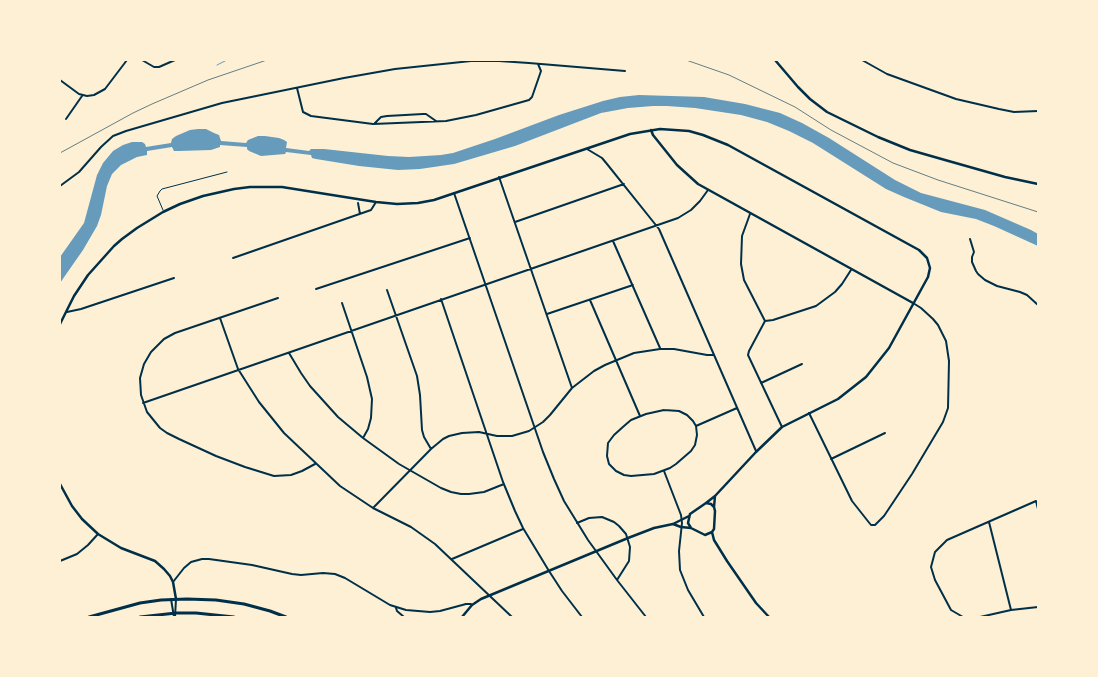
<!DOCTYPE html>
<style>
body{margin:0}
#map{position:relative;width:1098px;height:677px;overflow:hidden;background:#fdf0d5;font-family:"IBM Plex Sans",sans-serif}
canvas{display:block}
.frame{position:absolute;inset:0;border:61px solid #fdf0d5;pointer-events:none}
</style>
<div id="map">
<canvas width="1098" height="677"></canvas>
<div class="frame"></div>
</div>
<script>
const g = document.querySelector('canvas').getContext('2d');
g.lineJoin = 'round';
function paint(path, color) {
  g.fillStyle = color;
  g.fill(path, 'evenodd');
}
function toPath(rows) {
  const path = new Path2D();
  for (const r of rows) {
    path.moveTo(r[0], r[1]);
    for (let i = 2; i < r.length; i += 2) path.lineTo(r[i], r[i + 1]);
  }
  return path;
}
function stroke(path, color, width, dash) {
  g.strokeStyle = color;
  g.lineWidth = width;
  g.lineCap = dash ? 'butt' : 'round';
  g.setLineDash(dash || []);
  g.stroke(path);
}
const water = toPath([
 [639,95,704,97,745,104,780,113,802,123,829,138,895,180,921,193,985,210,1031,230,1038,234,1038,246,994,226,976,219,941,212,904,197,886,189,813,143,789,131,767,122,741,115,695,108,667,106,653,106,628,108,601,113,515,146,454,164,420,169,398,170,359,166,316,159,312,158,311,155,286,152,285,154,261,156,249,151,247,149,247,147,220,145,220,147,211,150,179,151,174,151,172,147,147,151,147,155,137,157,121,165,112,174,107,186,101,215,97,226,83,250,60,283,60,257,84,223,97,175,103,163,113,151,123,145,132,142,142,142,145,144,146,147,171,143,172,139,176,136,190,130,198,129,206,129,214,133,219,135,221,141,246,143,248,140,258,136,265,136,279,138,284,140,287,142,286,148,309,151,311,149,324,149,388,156,409,157,441,155,453,153,495,139,559,115,603,101,620,97]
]);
const stream = toPath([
 [217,65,227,60]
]);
const service = toPath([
 [163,210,157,196,160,191,162,189,227,172]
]);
const minor = toPath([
 [142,60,154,67,159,67,175,60],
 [862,60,887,74,956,99,999,109,1014,112,1038,111],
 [60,80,79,94,87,96,94,95,105,89,127,60],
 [297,88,303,112,311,116,373,124,446,121,476,115,529,100,532,97,541,71,538,64],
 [66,119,82,96],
 [375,123,381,117,387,116,423,114,426,114,436,121],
 [587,149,602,158,607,164,659,229,756,451],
 [499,177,572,388],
 [60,186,79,172,101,147,113,136,126,131,222,103,344,78,395,69,471,61,499,61,529,63,625,71],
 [454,193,543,452,554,479,564,501,588,540,617,580,646,617],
 [358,203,360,214],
 [750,214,742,236,741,264,744,280,765,321,773,320,816,306,835,292,842,284,851,270],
 [515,222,624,184],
 [970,239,974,252,972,257,972,262,976,271,978,274,985,280,997,286,1020,292,1027,295,1038,305],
 [613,241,660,348],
 [233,258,371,210,376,202],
 [316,289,470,238],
 [387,290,417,376,420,395,422,430,424,437,431,449],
 [278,298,175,333,164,339,151,352,144,364,140,378,141,395,147,412,160,428,167,433,179,439,216,456,245,467,274,476,291,475,302,471,315,464],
 [441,299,503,482,515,511,523,528,549,571,562,591,582,617],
 [590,300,640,416],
 [342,303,367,377,372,399,371,418,368,429,363,438],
 [67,312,81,309,174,278],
 [547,314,633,285],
 [220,318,238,369,259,402,284,433,340,486,373,508,411,527,435,544,512,617],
 [765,321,749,351,748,355,782,427],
 [289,353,301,373,310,386,338,417,363,438,399,464,441,488,451,492,461,494,469,494,484,492,504,484],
 [761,383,802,364],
 [143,403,678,218,691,210,700,201,708,190],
 [664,410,679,411,687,415,693,421,696,426,697,435,695,445,691,451,676,464,670,468,654,474,631,476,624,475,616,471,609,464,607,456,608,443,614,435,624,426,631,420,646,414,664,410],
 [809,413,852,501,867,520,871,525,875,525,884,516,912,474,943,422,948,408,949,361,946,341,938,325,933,319,921,308,913,303],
 [696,426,737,408],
 [831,459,885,433],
 [664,471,681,515,682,523,679,551,680,570,688,590,704,617],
 [373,508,431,449,443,439,449,436,462,433,479,432,497,436,512,436,529,431,543,422,550,415,572,388,594,371,605,365,634,353,660,349,674,349,707,355,714,355],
 [989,522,1011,610],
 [577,523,589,518,602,517,614,522,619,526,626,534,630,547,629,561,617,580],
 [452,559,523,529],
 [60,561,77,554,88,545,98,534],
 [173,582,184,568,191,562,202,559,209,559,252,565,292,574,301,575,323,573,335,574,345,578,390,605,406,610,430,612,440,611,466,604,471,604],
 [171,599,174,617],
 [396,608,397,611,404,617],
 [175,617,176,599],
 [963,617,951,610,935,580,931,567,935,552,947,540,1036,501,1038,509],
 [980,617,1011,610,1038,607]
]);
const tertiary = toPath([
 [775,60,798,87,810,99,827,112,878,137,910,150,945,160,1005,177,1038,184],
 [651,130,653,135,677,165,698,184,913,303],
 [60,324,74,296,88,275,114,246,122,239,137,228,163,212,180,204,203,196,234,189,250,187,282,187,376,202,397,204,418,203,434,200,630,134,660,129,689,131,703,135,728,145,919,250,927,258,930,268,928,277,889,348,866,377,838,399,782,427,756,452,715,496,706,503],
 [60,484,72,506,82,519,98,534,121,548,155,561,164,569,170,576,173,582,176,599],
 [706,503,711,504,714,507,715,511,714,529,712,532,705,535,691,528,688,523,690,514,706,503],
 [714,507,715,496],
 [673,524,681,527,691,528],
 [712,532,714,540,727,561,756,603,769,617],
 [462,617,472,605,481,599,628,538,654,528,673,524,689,516]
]);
const primary = toPath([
 [89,617,140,603,161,600,187,599,216,600,244,604,270,611,286,617],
 [140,617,176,613,196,613,234,617]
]);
const rail = toPath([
 [686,60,729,75,795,107,831,130,893,163,938,180,1038,212],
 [60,153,133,113,152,104,208,80,267,60]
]);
paint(water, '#669bbc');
stroke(stream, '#669bbc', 1);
stroke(service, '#003049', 1);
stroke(minor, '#003049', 2);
stroke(tertiary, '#003049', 2.5);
stroke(primary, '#003049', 3);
stroke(rail, '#657d81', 1);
</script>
